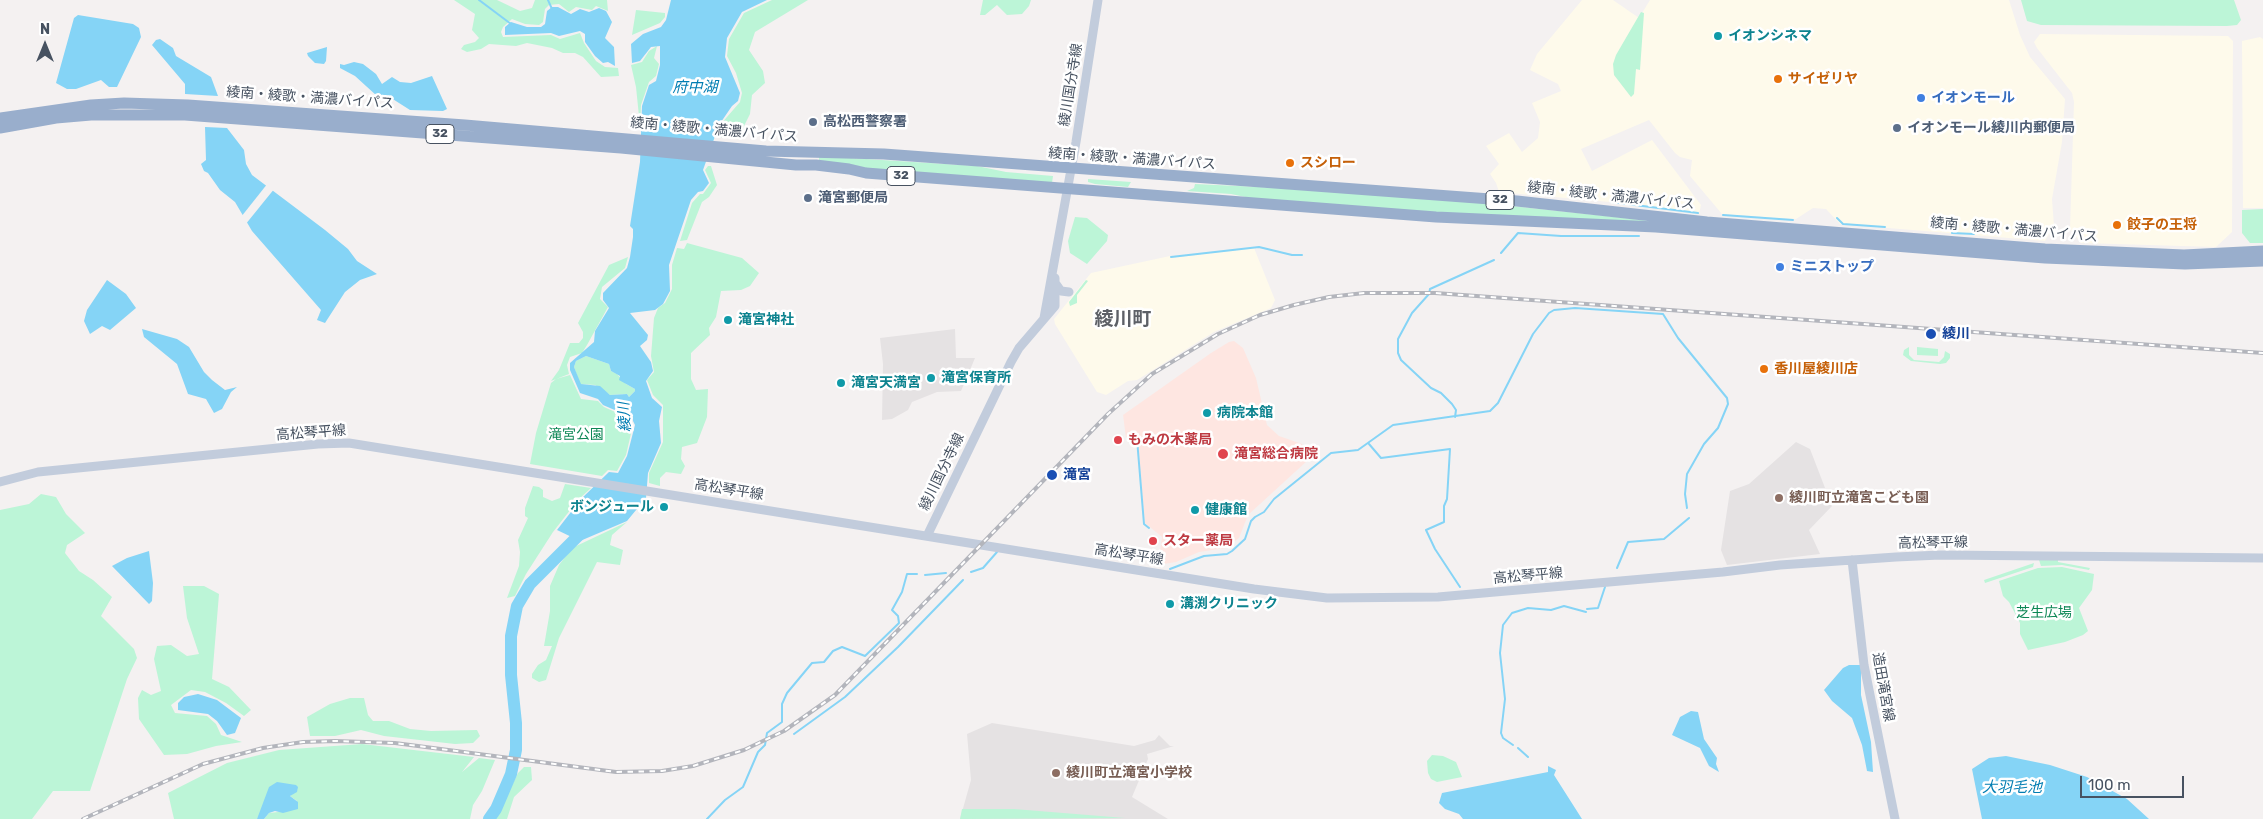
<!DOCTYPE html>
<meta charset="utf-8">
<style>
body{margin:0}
#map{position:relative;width:2263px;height:819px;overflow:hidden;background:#f4f1f1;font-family:Rubik,sans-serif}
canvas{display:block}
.north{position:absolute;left:20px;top:20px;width:50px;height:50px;-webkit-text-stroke:4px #fff;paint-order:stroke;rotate:0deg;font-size:14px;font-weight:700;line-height:20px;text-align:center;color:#475261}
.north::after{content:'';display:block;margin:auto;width:18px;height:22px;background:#475261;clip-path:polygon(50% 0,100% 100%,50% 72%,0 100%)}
.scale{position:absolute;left:2080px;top:776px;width:104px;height:22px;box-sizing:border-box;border:2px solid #475261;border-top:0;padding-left:6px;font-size:15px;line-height:18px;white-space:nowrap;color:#475261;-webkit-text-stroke:4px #fff;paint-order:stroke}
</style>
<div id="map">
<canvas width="2263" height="819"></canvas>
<div class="north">N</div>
<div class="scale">100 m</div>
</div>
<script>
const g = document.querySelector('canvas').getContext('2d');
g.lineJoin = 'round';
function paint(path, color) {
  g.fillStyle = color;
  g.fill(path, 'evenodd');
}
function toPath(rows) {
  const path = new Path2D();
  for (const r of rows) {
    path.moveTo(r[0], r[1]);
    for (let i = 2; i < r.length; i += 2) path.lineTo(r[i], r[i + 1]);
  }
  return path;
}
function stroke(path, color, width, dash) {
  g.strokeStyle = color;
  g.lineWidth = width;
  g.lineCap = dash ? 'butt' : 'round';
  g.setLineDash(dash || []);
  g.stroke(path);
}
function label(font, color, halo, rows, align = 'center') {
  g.font = font + ' Rubik,"Noto Sans JP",sans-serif';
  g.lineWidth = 5;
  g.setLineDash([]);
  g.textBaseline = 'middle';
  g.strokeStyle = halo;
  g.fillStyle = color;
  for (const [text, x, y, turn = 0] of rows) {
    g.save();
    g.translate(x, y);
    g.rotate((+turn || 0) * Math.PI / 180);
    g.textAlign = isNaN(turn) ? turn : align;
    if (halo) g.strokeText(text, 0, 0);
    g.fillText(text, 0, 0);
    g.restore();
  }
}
const commercial = toPath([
 [1582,0,1613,0,1639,18,1650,0,2009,0,2020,35,2030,57,2065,99,2062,142,2052,199,2054,226,2045,241,1840,224,1826,209,1813,208,1796,219,1722,214,1690,176,1692,160,1680,157,1675,153,1649,120,1581,149,1592,171,1652,140,1701,205,1699,214,1654,206,1499,192,1496,183,1490,174,1499,164,1486,146,1509,133,1522,152,1538,138,1540,122,1532,103,1561,91,1558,84,1530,70,1537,54],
 [2040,34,2228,36,2233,41,2232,232,2216,247,2081,243,2070,229,2074,102,2072,93,2037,48,2034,42],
 [2260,37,2263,39,2263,208,2243,208,2242,41],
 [1254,248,1275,300,1271,308,1214,332,1137,380,1128,381,1106,395,1097,392,1055,324,1054,319,1091,273,1170,256,1171,258]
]);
const education = toPath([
 [955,329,956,358,975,358,961,391,937,392,912,402,908,410,892,419,882,420,883,364,880,338],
 [1796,442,1810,449,1832,506,1809,530,1820,554,1727,565,1721,550,1730,491,1749,484],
 [992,723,1134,746,1155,740,1159,735,1170,746,1174,746,1147,754,1148,759,1132,797,1168,819,960,819,971,780,967,734]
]);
const medical = toPath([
 [1234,341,1243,348,1256,378,1267,425,1279,436,1302,444,1308,455,1307,461,1248,515,1239,538,1226,548,1199,552,1176,562,1158,565,1162,537,1145,523,1137,437,1126,438,1123,415,1211,353,1229,342]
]);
const green = toPath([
 [454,0,497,0,520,11,532,8,535,0,607,0,608,11,596,6,592,10,576,7,569,12,559,4,549,5,545,9,543,22,539,25,525,24,512,19,503,27,501,32,503,37,551,35,560,39,580,33,584,43,596,61,605,67,618,68,619,76,601,77,583,57,575,53,563,53,552,48,527,43,516,46,489,44,481,49,467,52,461,49,464,45,475,42,479,38,472,30,475,14],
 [772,0,808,0,755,32,749,50,763,71,765,83,752,95,750,114,738,138,717,137,720,125,740,102,742,93,736,73,727,56,729,39,744,13],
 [983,0,1031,0,1029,6,1022,14,1007,15,997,5,985,15,980,15],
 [2021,0,2234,0,2241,20,2237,25,2227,26,2041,25,2027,21],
 [636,10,665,13,665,17,660,23,632,35],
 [1641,12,1644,13,1640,70,1636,69,1634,94,1631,97,1614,75,1613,64,1616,55],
 [657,46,654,58,659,64,656,76,649,82,641,105,640,126,636,87,631,65,642,62,649,51],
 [819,156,977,166,1006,172,1053,176,1052,183,857,169,819,160],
 [708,166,711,166,717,185,709,197,702,202,687,240,680,241,692,203,700,194,703,194,711,183,705,170],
 [1088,179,1131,182,1128,187,1095,184,1088,182],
 [1195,184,1324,190,1493,204,1727,229,1492,217,1260,200,1231,194,1187,191,1194,188],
 [2263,209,2263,243,2250,243,2242,233,2242,210],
 [1075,217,1087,218,1108,235,1107,241,1087,264,1070,253,1068,241],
 [687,243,742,258,759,273,750,286,741,290,721,291,716,317,709,328,710,335,691,353,691,379,696,390,708,389,707,417,697,443,682,447,681,459,685,466,681,474,666,472,660,478,660,486,649,483,649,473,663,442,663,405,653,395,647,380,654,372,651,356,654,318,658,308,665,303,672,289,672,265,677,248,684,249],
 [628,257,625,268,602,287,600,299,608,307,587,345,582,353,570,357,567,365,569,374,551,381,559,370,570,343,579,343,583,338,583,332,578,323,609,265],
 [1086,280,1088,281,1077,295,1077,303,1070,306,1069,302],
 [1909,347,1909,355,1914,360,1939,362,1944,357,1945,351,1950,354,1950,358,1946,363,1940,364,1911,361,1903,355,1904,350],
 [1917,347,1938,349,1938,356,1917,355],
 [586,356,609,364,611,371,617,374,626,384,635,389,635,391,629,397,627,394,610,395,595,385,580,384,574,367,576,361],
 [570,375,581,399,598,401,604,407,631,419,633,425,626,455,617,471,608,470,602,476,530,464,536,433,551,383,556,379],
 [565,484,591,488,578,500,553,532,526,574,515,596,507,598,519,566,520,552,518,540,528,518,525,516,525,508,533,486,539,487,543,490,543,497,552,501,560,498],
 [41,494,56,497,66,514,85,533,67,545,65,553,79,571,93,580,112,597,101,616,134,649,137,658,127,679,90,791,53,791,32,819,0,819,0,510,29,504],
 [627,522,612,535,610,545,623,550,620,565,597,562,559,638,546,680,539,682,532,678,532,674,538,665,546,660,552,646,544,646,550,611,550,586,559,565,572,548],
 [2039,560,2058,560,2058,562,2090,568,2089,570,2062,565,2041,566],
 [2034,563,2033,567,1985,583,1984,580],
 [2062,567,2094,574,2092,590,2079,608,2088,631,2083,635,2065,642,2028,650,2020,634,2020,623,2009,602,2003,596,1999,581,2038,568],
 [183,586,204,586,219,594,212,679,229,687,251,710,244,716,226,703,205,692,191,690,171,705,175,713,207,716,216,724,221,735,242,742,216,746,187,754,164,755,139,719,138,698,142,690,151,695,161,691,154,659,157,646,171,645,187,656,199,654,187,618],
 [350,698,364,698,368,715,373,721,389,721,410,729,431,731,477,730,480,736,473,743,455,744,384,736,361,730,335,736,310,736,307,717,330,704],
 [362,744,474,757,462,772,479,758,495,760,482,791,473,805,470,819,264,819,269,813,287,811,297,801,290,796,298,789,258,817,257,819,174,819,168,793,227,763,279,750],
 [1432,755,1443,756,1456,762,1462,777,1437,782,1431,779,1428,773,1427,761],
 [524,767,531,767,532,780,514,797,507,819,495,819,518,773],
 [962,809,1014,809,1125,818,960,819]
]);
const water = toPath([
 [671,0,767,0,742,12,727,38,725,57,740,93,738,101,732,106,719,125,703,170,709,183,703,191,698,192,691,200,669,265,670,291,663,304,655,310,630,313,648,335,647,340,640,346,651,362,653,371,646,381,652,398,662,407,659,421,661,443,648,473,646,498,627,521,580,541,557,530,581,499,609,472,618,473,627,456,635,425,631,417,603,405,598,399,580,393,570,370,570,363,594,342,595,331,609,308,603,300,603,293,627,268,630,257,633,237,633,229,630,226,640,162,642,106,649,85,656,81,660,65,660,46,651,47,640,61,632,63,631,44,643,34,661,27,666,20],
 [586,356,609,364,611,371,620,376,619,380,635,389,635,391,629,397,627,394,610,395,600,386,581,384,574,367,576,361],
 [552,7,558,7,571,14,580,9,589,12,599,8,606,11,612,22,605,38,614,47,615,66,608,62,603,63,595,56,585,42,585,34,580,31,559,36,551,33,505,35,505,27,511,22,527,27,541,27,545,24,547,11],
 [78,15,133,24,139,28,141,37,117,87,109,87,101,80,76,89,67,89,56,83,74,18],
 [160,39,173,48,176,56,211,77,218,96,185,94,185,84,152,45,156,40],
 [327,47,326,61,324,64,315,63,308,56,307,53],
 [354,62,363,64,376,74,382,84,392,77,400,82,411,83,432,76,447,109,443,111,410,110,388,96,377,96,355,76,340,68,340,64,344,65],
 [205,127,227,128,244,150,246,164,252,175,325,230,348,249,357,261,377,274,360,280,345,292,325,323,317,320,321,310,252,231,235,202,220,190,208,173,204,171,201,164,206,160],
 [107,280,126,294,136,308,110,330,102,326,90,334,84,321,87,310],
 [142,329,177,339,189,347,204,372,212,380,225,390,237,387,231,392,222,409,214,413,206,399,188,394,177,364,144,337],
 [149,551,153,583,152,601,149,604,112,566,127,558],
 [1849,665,1861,665,1861,695,1871,742,1873,772,1867,771,1862,745,1852,718,1832,701,1824,690,1843,668],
 [198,694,217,700,241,718,235,733,227,735,217,721,208,714,178,710,178,703,184,697],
 [1691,711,1698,712,1704,739,1717,758,1716,764,1719,772,1709,766,1700,748,1672,735,1680,717],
 [2006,756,2050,765,2087,777,2127,799,2149,819,1982,819,1972,769,1989,758],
 [1548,766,1556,770,1554,775,1582,819,1463,819,1459,814,1445,809,1439,803,1442,793,1548,772],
 [277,782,296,785,298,787,297,792,290,796,298,802,298,809,283,813,275,811,269,813,264,819,257,819,269,787]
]);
const pier = toPath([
 [268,183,275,188,245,225,241,217]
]);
const stream = toPath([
 [479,0,511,24],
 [548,0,552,9],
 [1611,202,1698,213],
 [1723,215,1793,220],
 [1837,218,1843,224,1885,227],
 [1952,233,1974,234],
 [1501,253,1518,233,1561,236,1639,236],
 [1171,257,1259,247,1292,255,1302,255],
 [1455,417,1456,410,1452,404,1441,393,1431,388,1401,360,1398,353,1398,339,1412,313,1429,294,1430,289,1494,260],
 [1137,439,1144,524,1149,528],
 [1369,444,1381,458,1450,449,1447,499,1444,506,1444,522,1426,530,1435,549,1460,587],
 [1617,568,1628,542,1664,539,1689,518],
 [1170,569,1204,556,1227,554,1232,551,1245,539,1251,521,1255,517,1264,512,1274,499,1331,453,1358,450,1393,425,1490,411,1498,403,1533,334,1549,313,1554,310,1575,308,1663,314,1678,338,1727,398,1728,404,1718,428,1704,444,1687,474,1685,494,1687,508],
 [971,572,983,568,997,552],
 [925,575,946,573],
 [1587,609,1598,608,1605,587],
 [794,734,845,697,898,647,963,580],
 [1513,745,1503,738,1501,733,1505,699,1500,653,1503,625,1512,613,1528,608,1551,610,1564,606,1586,612],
 [1518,748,1528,757],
 [707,819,725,800,743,787,758,752,765,745,767,733,782,722,782,704,787,693,812,663,824,662,833,651,842,647,865,656,899,623,898,616,892,610,902,592,907,574,917,574]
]);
const river = toPath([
 [489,819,496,809,511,774,516,750,516,723,511,675,511,636,517,606,530,584,586,528]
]);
const secondary = toPath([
 [1056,284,1061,291,1069,292],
 [1044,318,1076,142,1098,0],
 [0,482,38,472,318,444,349,443,1254,589,1327,598,1438,597,1723,572,1780,565,1896,557,1940,555,2263,558],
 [927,536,1011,362,1019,348,1055,306,1055,278],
 [1852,560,1864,665,1895,819]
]);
const trunk = toPath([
 [0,118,91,105,124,103,188,105,465,125,766,151,884,154,1517,201,1707,222,2045,249,2184,255,2263,251],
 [0,128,56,118,91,115,185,115,621,148,796,165,816,165,849,169,866,173,1436,217,1656,227,2045,258,2185,264,2263,261]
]);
const rail = toPath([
 [83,819,203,764,263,748,303,742,335,741,395,743,616,772,662,771,693,766,744,750,784,731,835,695,1108,414,1152,374,1218,334,1260,315,1294,305,1329,297,1364,293,1435,293,2263,353]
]);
const markers = [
 [1718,36,5,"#0f9aa8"],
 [1778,79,5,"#e8710a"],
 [1921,98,5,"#3f7fe0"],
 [813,122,5,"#5c6f8a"],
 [1897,128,5,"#5c6f8a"],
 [1290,163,5,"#e8710a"],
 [808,198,5,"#5c6f8a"],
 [2117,225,5,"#e8710a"],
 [1780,267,5,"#3f7fe0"],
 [728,320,5,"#0f9aa8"],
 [1931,334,6,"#1a4fb4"],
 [1764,369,5,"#e8710a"],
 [931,378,5,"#0f9aa8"],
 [841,383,5,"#0f9aa8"],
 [1207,413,5,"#0f9aa8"],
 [1118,440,5,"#e0444e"],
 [1223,454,6,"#e0444e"],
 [1052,475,6,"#1a4fb4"],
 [1779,498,5,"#8d6e63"],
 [664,507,5,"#0f9aa8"],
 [1195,510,5,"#0f9aa8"],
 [1153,541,5,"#e0444e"],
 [1170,604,5,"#0f9aa8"],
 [1056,773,5,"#8d6e63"]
];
const shields = [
 [440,134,28],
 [901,176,28],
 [1500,200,28]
];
const shieldNames = [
 ["32",440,134],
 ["32",901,176],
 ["32",1500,200]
];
const cultureNames = [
 ["イオンシネマ",1728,36],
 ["滝宮神社",738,320],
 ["滝宮保育所",941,378],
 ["滝宮天満宮",851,383],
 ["病院本館",1217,413],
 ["ボンジュール",654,507,"right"],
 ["健康館",1205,510],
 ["溝渕クリニック",1180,604]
];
const foodNames = [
 ["サイゼリヤ",1788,79],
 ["スシロー",1300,163],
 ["餃子の王将",2127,225],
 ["香川屋綾川店",1774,369]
];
const streetNames = [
 ["綾川国分寺線",1071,85,-81],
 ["綾南・綾歌・満濃バイパス",310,98,4],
 ["綾南・綾歌・満濃バイパス",714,130,5],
 ["綾南・綾歌・満濃バイパス",1132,159,4],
 ["綾南・綾歌・満濃バイパス",1611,196,6],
 ["綾南・綾歌・満濃バイパス",2014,230,5],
 ["高松琴平線",311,433,-4],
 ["綾川国分寺線",942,472,-64],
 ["高松琴平線",729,490,9],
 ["高松琴平線",1933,543,-1],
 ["高松琴平線",1129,555,9],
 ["高松琴平線",1528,576,-5],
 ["造田滝宮線",1883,687,80]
];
const shopNames = [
 ["イオンモール",1931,98],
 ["ミニストップ",1790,267]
];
const serviceNames = [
 ["高松西警察署",823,122],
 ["イオンモール綾川内郵便局",1907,128],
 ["滝宮郵便局",818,198]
];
const transitNames = [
 ["綾川",1942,334],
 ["滝宮",1063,475]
];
const parkNames = [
 ["滝宮公園",576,435],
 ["芝生広場",2044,613]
];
const healthNames = [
 ["もみの木薬局",1128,440],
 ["滝宮総合病院",1234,454],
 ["スター薬局",1163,541]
];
const educationNames = [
 ["綾川町立滝宮こども園",1789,498],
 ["綾川町立滝宮小学校",1066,773]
];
const waterNames = [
 ["府中湖",695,88],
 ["綾川",625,417,-94],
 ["大羽毛池",2012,788]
];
const districtNames = [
 ["綾川町",1123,320]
];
paint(commercial, '#fefaeb');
paint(education, '#e5e2e3');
paint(medical, '#fee6e1');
paint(green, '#bcf5d7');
paint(water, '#85d4f6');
paint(pier, '#f4f1f1');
stroke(stream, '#85d4f6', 2);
stroke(river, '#85d4f6', 12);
stroke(secondary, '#c2ccdc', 9);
stroke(trunk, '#99aecc', 11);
stroke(rail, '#b3b5bc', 4);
stroke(rail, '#fff', 2, [5.5]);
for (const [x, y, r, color] of markers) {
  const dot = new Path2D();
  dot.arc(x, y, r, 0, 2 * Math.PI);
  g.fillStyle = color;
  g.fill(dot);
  stroke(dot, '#fff', 2);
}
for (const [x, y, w] of shields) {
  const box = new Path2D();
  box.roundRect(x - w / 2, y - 9.5, w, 19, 4);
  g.fillStyle = '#fff';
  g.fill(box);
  stroke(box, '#475261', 1);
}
label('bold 12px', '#475261', null, shieldNames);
label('bold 14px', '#0d838f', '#fff', cultureNames, 'left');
label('bold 14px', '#c56008', '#fff', foodNames, 'left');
label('14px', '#475261', '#fff', streetNames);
label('bold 14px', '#366cbe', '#fff', shopNames, 'left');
label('bold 14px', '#4e5e75', '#fff', serviceNames, 'left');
label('bold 14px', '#164399', '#fff', transitNames, 'left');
label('14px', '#0d8755', '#fff', parkNames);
label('bold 14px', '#be3a42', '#fff', healthNames, 'left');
label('bold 14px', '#785e54', '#fff', educationNames, 'left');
label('italic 15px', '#017db2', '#fff', waterNames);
label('bold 19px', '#5d6067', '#fff', districtNames);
</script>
